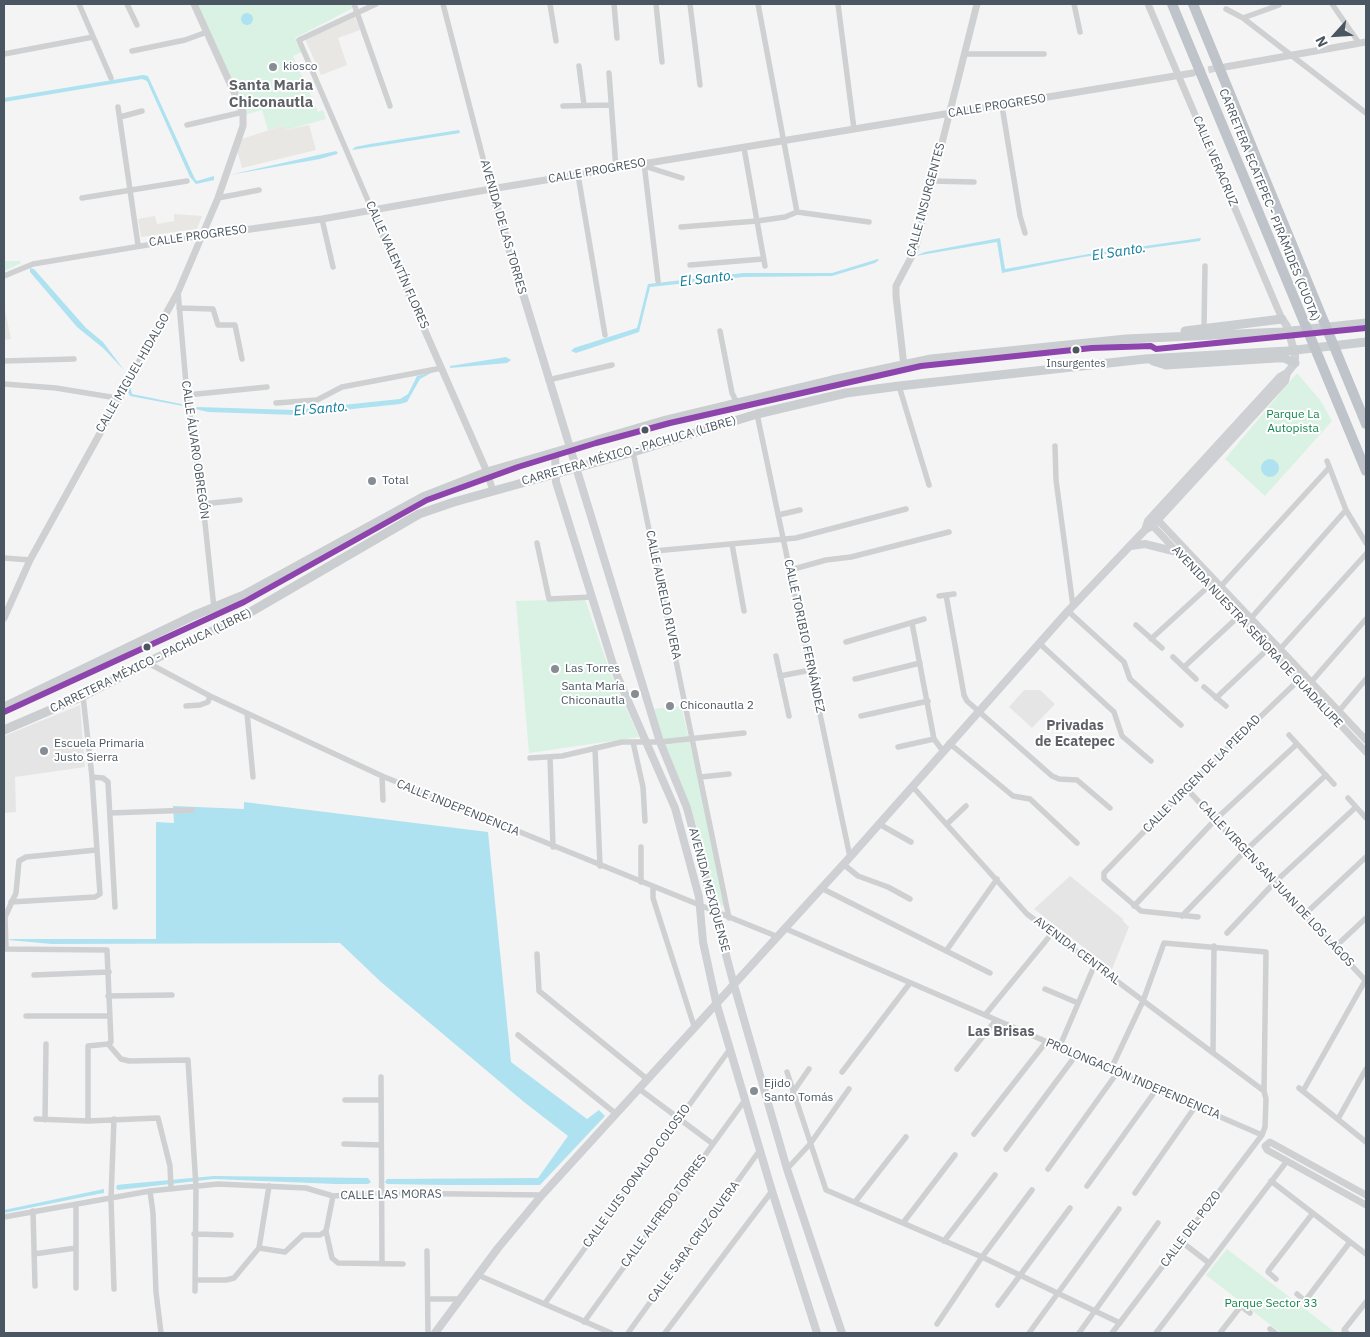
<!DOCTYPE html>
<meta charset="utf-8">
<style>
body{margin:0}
#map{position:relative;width:1370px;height:1337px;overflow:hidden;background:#f4f4f4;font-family:"IBM Plex Sans",sans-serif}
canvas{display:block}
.frame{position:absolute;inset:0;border:5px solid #4a5661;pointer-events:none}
.north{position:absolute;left:1310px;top:10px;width:50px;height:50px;-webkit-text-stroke:4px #fff;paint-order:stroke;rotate:244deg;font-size:14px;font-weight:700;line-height:20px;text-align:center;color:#4a5661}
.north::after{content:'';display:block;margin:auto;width:18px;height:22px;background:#4a5661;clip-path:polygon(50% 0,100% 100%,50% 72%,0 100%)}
</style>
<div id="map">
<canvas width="1370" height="1337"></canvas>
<div class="frame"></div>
<div class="north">N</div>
</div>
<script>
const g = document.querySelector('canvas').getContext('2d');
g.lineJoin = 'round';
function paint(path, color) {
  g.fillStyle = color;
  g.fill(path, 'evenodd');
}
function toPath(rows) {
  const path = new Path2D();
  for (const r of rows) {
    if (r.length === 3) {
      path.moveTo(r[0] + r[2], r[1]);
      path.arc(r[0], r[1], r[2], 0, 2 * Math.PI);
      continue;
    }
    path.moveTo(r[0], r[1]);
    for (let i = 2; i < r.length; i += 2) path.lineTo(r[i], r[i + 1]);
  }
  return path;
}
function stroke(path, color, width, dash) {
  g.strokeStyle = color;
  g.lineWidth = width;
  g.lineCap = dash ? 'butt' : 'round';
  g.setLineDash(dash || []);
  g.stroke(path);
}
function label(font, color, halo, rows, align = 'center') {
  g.font = font + ' "IBM Plex Sans",sans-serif';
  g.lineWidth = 4;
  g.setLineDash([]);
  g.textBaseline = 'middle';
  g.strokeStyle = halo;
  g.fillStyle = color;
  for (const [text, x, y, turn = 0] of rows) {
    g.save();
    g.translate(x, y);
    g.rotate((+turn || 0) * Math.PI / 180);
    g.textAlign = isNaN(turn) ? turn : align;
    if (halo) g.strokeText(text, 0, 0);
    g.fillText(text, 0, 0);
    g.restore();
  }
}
const commercial = toPath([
 [354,15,360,30,338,38,347,65,321,75,305,39],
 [284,125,286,130,309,125,316,150,242,168,236,146,239,140],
 [174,214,202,216,197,229,141,237,138,219,155,216,157,224,174,221],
 [4,305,11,339,4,340]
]);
const education = toPath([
 [1024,690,1040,690,1055,704,1032,728,1009,707],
 [80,705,85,767,15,777,16,812,4,813,4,736],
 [1070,876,1123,919,1123,921,1129,927,1112,969,1034,909]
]);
const green = toPath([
 [192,4,351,4,353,8,295,38,302,52,293,56,318,112,323,110,326,119,286,130,284,125,268,130,262,110,244,115],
 [4,261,20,261,21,263,4,271],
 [1297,373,1320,400,1332,421,1265,496,1225,459],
 [585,599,610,672,639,737,529,753,516,601],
 [681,706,713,840,725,905,722,906,717,897,691,808,664,744,654,709],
 [1227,1249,1336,1333,1281,1333,1206,1275]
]);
const water = toPath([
 [247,19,6],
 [143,75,148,76,195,179,197,181,214,176,214,180,196,184,190,177,147,81,142,79,4,102,4,98],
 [459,130,460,133,352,150,355,147,370,144],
 [336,151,338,153,337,154,320,159,229,175],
 [1000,238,1005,269,1089,254,1201,238,1200,241,1083,257,1002,273,997,242,915,256,925,252],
 [878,259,879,260,875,263,832,276,743,277,650,287,639,332,576,353,571,351,574,348,637,328,648,284,743,273,832,273],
 [30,268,34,269,86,328,103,342,124,370,103,348,77,327,30,272],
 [506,357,511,360,507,363,450,368,450,366],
 [433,372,420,379,407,402,400,404,296,415,208,412,195,409,197,407,295,410,400,399,408,394,417,376],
 [130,386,132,394,181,404,183,406,130,396,127,390],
 [1270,468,9],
 [244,802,488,832,511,1062,587,1119,599,1110,605,1116,540,1185,447,1185,387,1184,385,1182,387,1179,538,1178,568,1136,524,1102,381,982,340,943,52,944,8,940,11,939,156,939,156,822,174,823,173,806,244,809],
 [214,1176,368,1178,371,1182,368,1184,336,1184,214,1179,118,1190,116,1188,117,1185,126,1184],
 [104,1189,104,1193,98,1194,4,1213,4,1210]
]);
const tertiaryTunnel = toPath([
 [1198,72,1222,67]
]);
const minor = toPath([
 [79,4,111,78],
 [127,4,137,25],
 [354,4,390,106],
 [443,4,491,189],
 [550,4,556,41],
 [614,4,617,38],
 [656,4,662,62],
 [690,4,700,85],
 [758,4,797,212],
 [838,4,854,129],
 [1074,4,1080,32],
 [1332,4,1359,43],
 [1226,9,1243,18,1366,113],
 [1243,18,1279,5],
 [132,51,185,40,207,32],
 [4,54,93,37],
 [964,54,1044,54],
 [579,66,584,105],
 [609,73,616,169],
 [563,106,610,105],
 [1002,106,1020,216,1025,233],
 [118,107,138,245],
 [120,117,142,111],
 [187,125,243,112],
 [744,148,765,266],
 [644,163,658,281],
 [644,166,682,178],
 [578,175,605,335],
 [931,181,974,182],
 [82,198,187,181],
 [218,198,259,190],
 [372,210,299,40,376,4],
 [322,219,333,267],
 [681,227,757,221,785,217,797,212,869,222],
 [690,265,763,259],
 [4,276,33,264,201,236],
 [178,292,187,395,203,504,214,608],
 [179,308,213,309,218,325,235,325,242,359],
 [1204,329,1205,266],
 [720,331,732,393,737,403],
 [4,361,74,359],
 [548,380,612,365],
 [4,384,56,388,117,398],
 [899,386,929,485],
 [187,395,267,387],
 [276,403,317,400,342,387,442,368],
 [757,414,850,857],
 [1055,446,1056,480,1073,606],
 [633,452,729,918],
 [1327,461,1346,510,1366,543],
 [203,504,240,500],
 [778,515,800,510],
 [537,543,549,599,592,597],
 [732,544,744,611],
 [654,551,796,538,906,509],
 [4,558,30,560],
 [790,570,826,560,851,557,949,532],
 [1222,585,1328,469],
 [946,595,964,695,967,701,1052,776,1059,779,1077,780,1110,808],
 [939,596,954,594],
 [1068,611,1124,662,1130,679,1181,725],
 [1252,617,1346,510],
 [912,623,934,739,943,751],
 [1136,625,1162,648],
 [1151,639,1210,585],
 [846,642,924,619],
 [1039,643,1114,712,1122,736,1151,761],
 [1281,648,1366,554],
 [776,656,789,716],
 [1173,657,1196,679],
 [148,663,210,696,382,776,776,936],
 [1184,667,1239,616],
 [780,676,811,670],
 [855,679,920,663],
 [1312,681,1366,619],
 [1204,687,1226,706],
 [1216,698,1269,648],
 [186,706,200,705,208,702,210,696],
 [1339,711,1366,679],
 [247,713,253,777],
 [861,716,928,701],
 [1289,735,1334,784],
 [633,742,643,787,645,821],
 [949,743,1013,796,1030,799,1077,843],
 [898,747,934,739],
 [595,748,600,866],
 [550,757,553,847],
 [530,758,562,756,622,742,660,742,744,733],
 [382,776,383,800],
 [92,777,103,778,108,782,115,907],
 [701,777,729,774],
 [912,786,1027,914,1264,1091],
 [1186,788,1366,981],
 [1348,798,1366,818],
 [110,813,192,810],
 [879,824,911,842],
 [947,824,966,806],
 [641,847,641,882],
 [843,864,858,876,888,887,910,899],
 [653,887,653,898,694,1026],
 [821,888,990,973],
 [11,902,95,897,100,894,92,777,83,696],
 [1134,906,1215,820,1297,744],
 [1304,915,1366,857],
 [1182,916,1245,851,1326,775],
 [1198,917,1141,911,1104,879,1104,873,1186,788,1305,674],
 [784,928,1262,1135],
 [1227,933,1274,883,1356,807],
 [1335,947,1366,918],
 [4,949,107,950,111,1042,108,1044],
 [6,949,5,917,16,893,19,861,26,857,96,850],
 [946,951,997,879],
 [537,954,539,991,647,1079],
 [34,975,109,972],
 [1045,989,1078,1003],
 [108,996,172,995],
 [985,1015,1053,932],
 [26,1016,109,1016],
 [518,1035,615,1113],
 [108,1044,121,1059,129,1061,188,1060,196,1187,195,1291],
 [1059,1048,1095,964],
 [1213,1053,1214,946],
 [957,1069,996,1020],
 [1111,1069,1143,1001,1164,943,1266,952,1264,1091,1266,1099,1265,1127,1262,1135,1112,1333],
 [787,1072,826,1190,982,1257,1120,1323],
 [842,1072,910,983],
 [381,1077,382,1264],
 [638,1088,713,1144],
 [1299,1088,1366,1142],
 [1303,1091,1366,979],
 [793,1092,809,1069],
 [345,1100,380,1100],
 [36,1119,88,1121,158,1118,170,1166,171,1189],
 [1338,1119,1366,1069],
 [45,1120,46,1044],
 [88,1121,88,1046,108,1044],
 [974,1134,1046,1042],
 [344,1144,381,1145],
 [1006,1149,1076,1055],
 [787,1169,810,1144,849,1089],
 [1048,1169,1117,1073],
 [1271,1181,1366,1254],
 [1087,1186,1156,1090],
 [150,1191,153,1213,156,1292,161,1333],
 [1135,1193,1195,1107],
 [855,1202,906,1137],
 [76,1204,76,1288],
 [33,1211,35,1286],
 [4,1217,150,1191,218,1184,306,1188,333,1196,381,1193,542,1195],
 [903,1223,955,1155],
 [326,1231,332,1258,338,1263,403,1264],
 [194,1234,231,1235],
 [944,1241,995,1175],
 [1187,1246,1209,1263],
 [259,1248,285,1252,303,1235,320,1235,326,1231,333,1196],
 [259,1248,269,1186],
 [427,1251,428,1333],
 [34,1254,76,1248],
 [478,1275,611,1333],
 [1276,1279,1268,1272,1269,1270,1313,1213],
 [195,1280,226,1280,234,1278,259,1248],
 [114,1289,111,1199,114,1119],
 [1297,1294,1305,1301,1350,1242],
 [428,1299,459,1299],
 [545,1303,730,1049],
 [998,1305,1070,1208],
 [584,1322,745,1100],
 [937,1324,982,1257,1032,1190],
 [1270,1329,1275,1333],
 [628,1333,760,1150],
 [665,1333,772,1191],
 [1029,1333,1119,1209],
 [1079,1333,1158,1223],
 [1156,1333,1287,1161],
 [1220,1333,1241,1306,1250,1313],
 [1347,1333,1344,1330,1366,1302]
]);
const tertiary = toPath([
 [1148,4,1282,319],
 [1225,67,1366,42],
 [372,210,487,472,493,491],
 [201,236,322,219,491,189,1193,73],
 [904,366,896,296,896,286,915,250,977,4],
 [1155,517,1366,740],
 [1150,523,1366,752],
 [4,618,30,560,178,292,218,198,243,126,243,112,194,4],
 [1366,1195,1270,1142,1265,1146,1267,1150,1287,1161,1366,1205]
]);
const secondary = toPath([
 [491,189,660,742,687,808,734,985,787,1169,842,1333],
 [555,452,556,482,615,671,675,808,699,897,703,942,716,1002,772,1191,817,1333],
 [1145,530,1148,521,1280,377,1287,373],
 [1131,546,1145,544,1177,552],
 [435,1333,498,1248,542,1195,850,857,1068,611,1145,530,1152,526,1285,381,1287,373,1295,363,1295,354,1287,326,1282,319]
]);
const primary = toPath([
 [1185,331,1282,319],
 [1153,361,1166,365,1276,358,1284,358,1295,363],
 [4,707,193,616,244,595,423,497,487,472,666,420,832,380,931,359,1126,339,1282,332,1366,323],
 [4,730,83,696,178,647,242,617,419,514,454,502,633,452,757,414,846,393,899,386,1145,359,1287,351,1366,342]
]);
const motorway = toPath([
 [1172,4,1366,471],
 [1193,4,1366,424]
]);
const bus1 = toPath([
 [4,712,244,602,427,500,518,467,596,443,670,423,921,366,1092,348,1151,346,1156,349,1366,328]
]);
const markers = [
 [273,67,5,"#868d94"],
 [1076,350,4.5,"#4a5661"],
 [645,430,4.5,"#4a5661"],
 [372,481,5,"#868d94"],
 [147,647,4.5,"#4a5661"],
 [555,669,5,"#868d94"],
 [635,694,5,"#868d94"],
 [670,706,5,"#868d94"],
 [44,751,5,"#868d94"],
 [754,1091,5,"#868d94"]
];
const busNames = [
 ["Insurgentes",1076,364]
];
const poiNames = [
 ["kiosco",283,67],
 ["Total",382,481],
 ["Las Torres",565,669],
 ["Santa María",625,687,"right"],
 ["Chiconautla",625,701,"right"],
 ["Chiconautla 2",680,706],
 ["Escuela Primaria",54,744],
 ["Justo Sierra",54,758],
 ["Ejido",764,1084],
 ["Santo Tomás",764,1098]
];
const streetNames = [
 ["CALLE PROGRESO",997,106,-9],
 ["CALLE VERACRUZ",1215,161,67],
 ["CALLE PROGRESO",597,171,-10],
 ["CALLE INSURGENTES",926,200,-75],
 ["CARRETERA ECATEPEC - PIRÁMIDES (CUOTA)",1269,205,68],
 ["AVENIDA DE LAS TORRES",503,227,74],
 ["CALLE PROGRESO",198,236,-8],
 ["CALLE VALENTÍN FLORES",397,265,66],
 ["CALLE MIGUEL HIDALGO",133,373,-60],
 ["CALLE ÁLVARO OBREGÓN",195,450,82],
 ["CARRETERA MÉXICO - PACHUCA (LIBRE)",629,451,-16],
 ["CALLE AURELIO RIVERA",663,595,78],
 ["CALLE TORIBIO FERNÁNDEZ",804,636,78],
 ["AVENIDA NUESTRA SEÑORA DE GUADALUPE",1257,637,47],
 ["CARRETERA MÉXICO - PACHUCA (LIBRE)",151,661,-26],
 ["CALLE VIRGEN DE LA PIEDAD",1202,774,-45],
 ["CALLE INDEPENDENCIA",458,808,22],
 ["CALLE VIRGEN SAN JUAN DE LOS LAGOS",1276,884,47],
 ["AVENIDA MEXIQUENSE",709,890,75],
 ["AVENIDA CENTRAL",1077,951,37],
 ["PROLONGACIÓN INDEPENDENCIA",1133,1079,23],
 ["CALLE LUIS DONALDO COLOSIO",637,1176,-54],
 ["CALLE LAS MORAS",391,1195,-1],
 ["CALLE ALFREDO TORRES",664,1211,-54],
 ["CALLE DEL POZO",1191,1229,-53],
 ["CALLE SARA CRUZ OLVERA",694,1242,-54]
];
const parkNames = [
 ["Parque La",1293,415],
 ["Autopista",1293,429],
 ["Parque Sector 33",1271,1304]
];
const waterNames = [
 ["El Santo.",1119,252,-9],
 ["El Santo.",707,279,-7],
 ["El Santo.",321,409,-5]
];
const neighbourhoodNames = [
 ["Privadas",1075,726],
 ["de Ecatepec",1075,742],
 ["Las Brisas",1001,1032]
];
const quarterNames = [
 ["Santa Maria",271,86],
 ["Chiconautla",271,103]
];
paint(commercial, '#e8e7e3');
paint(education, '#e6e5e6');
paint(green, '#d9f2e3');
paint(water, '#aee2f0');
stroke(tertiaryTunnel, '#d2d4d7', 7, [7, 3.5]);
stroke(minor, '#ced0d2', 5.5);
stroke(tertiary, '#ced0d2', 7);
stroke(secondary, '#ced0d4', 8);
stroke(primary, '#caced1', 9);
stroke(motorway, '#bec4c9', 10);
stroke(bus1, '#8e44ad', 6);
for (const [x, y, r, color] of markers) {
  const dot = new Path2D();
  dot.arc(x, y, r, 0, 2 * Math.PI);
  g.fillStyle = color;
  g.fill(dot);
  stroke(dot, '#fff', 2);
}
label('11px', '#4a5661', '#fff', busNames);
label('12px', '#4a5661', '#fff', poiNames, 'left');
label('12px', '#4a5661', '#fff', streetNames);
label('12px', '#17864f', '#fff', parkNames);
label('italic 14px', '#0c7c9b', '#fff', waterNames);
label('bold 14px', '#5f6368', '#fff', neighbourhoodNames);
label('bold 15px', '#5f6368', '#fff', quarterNames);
</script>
